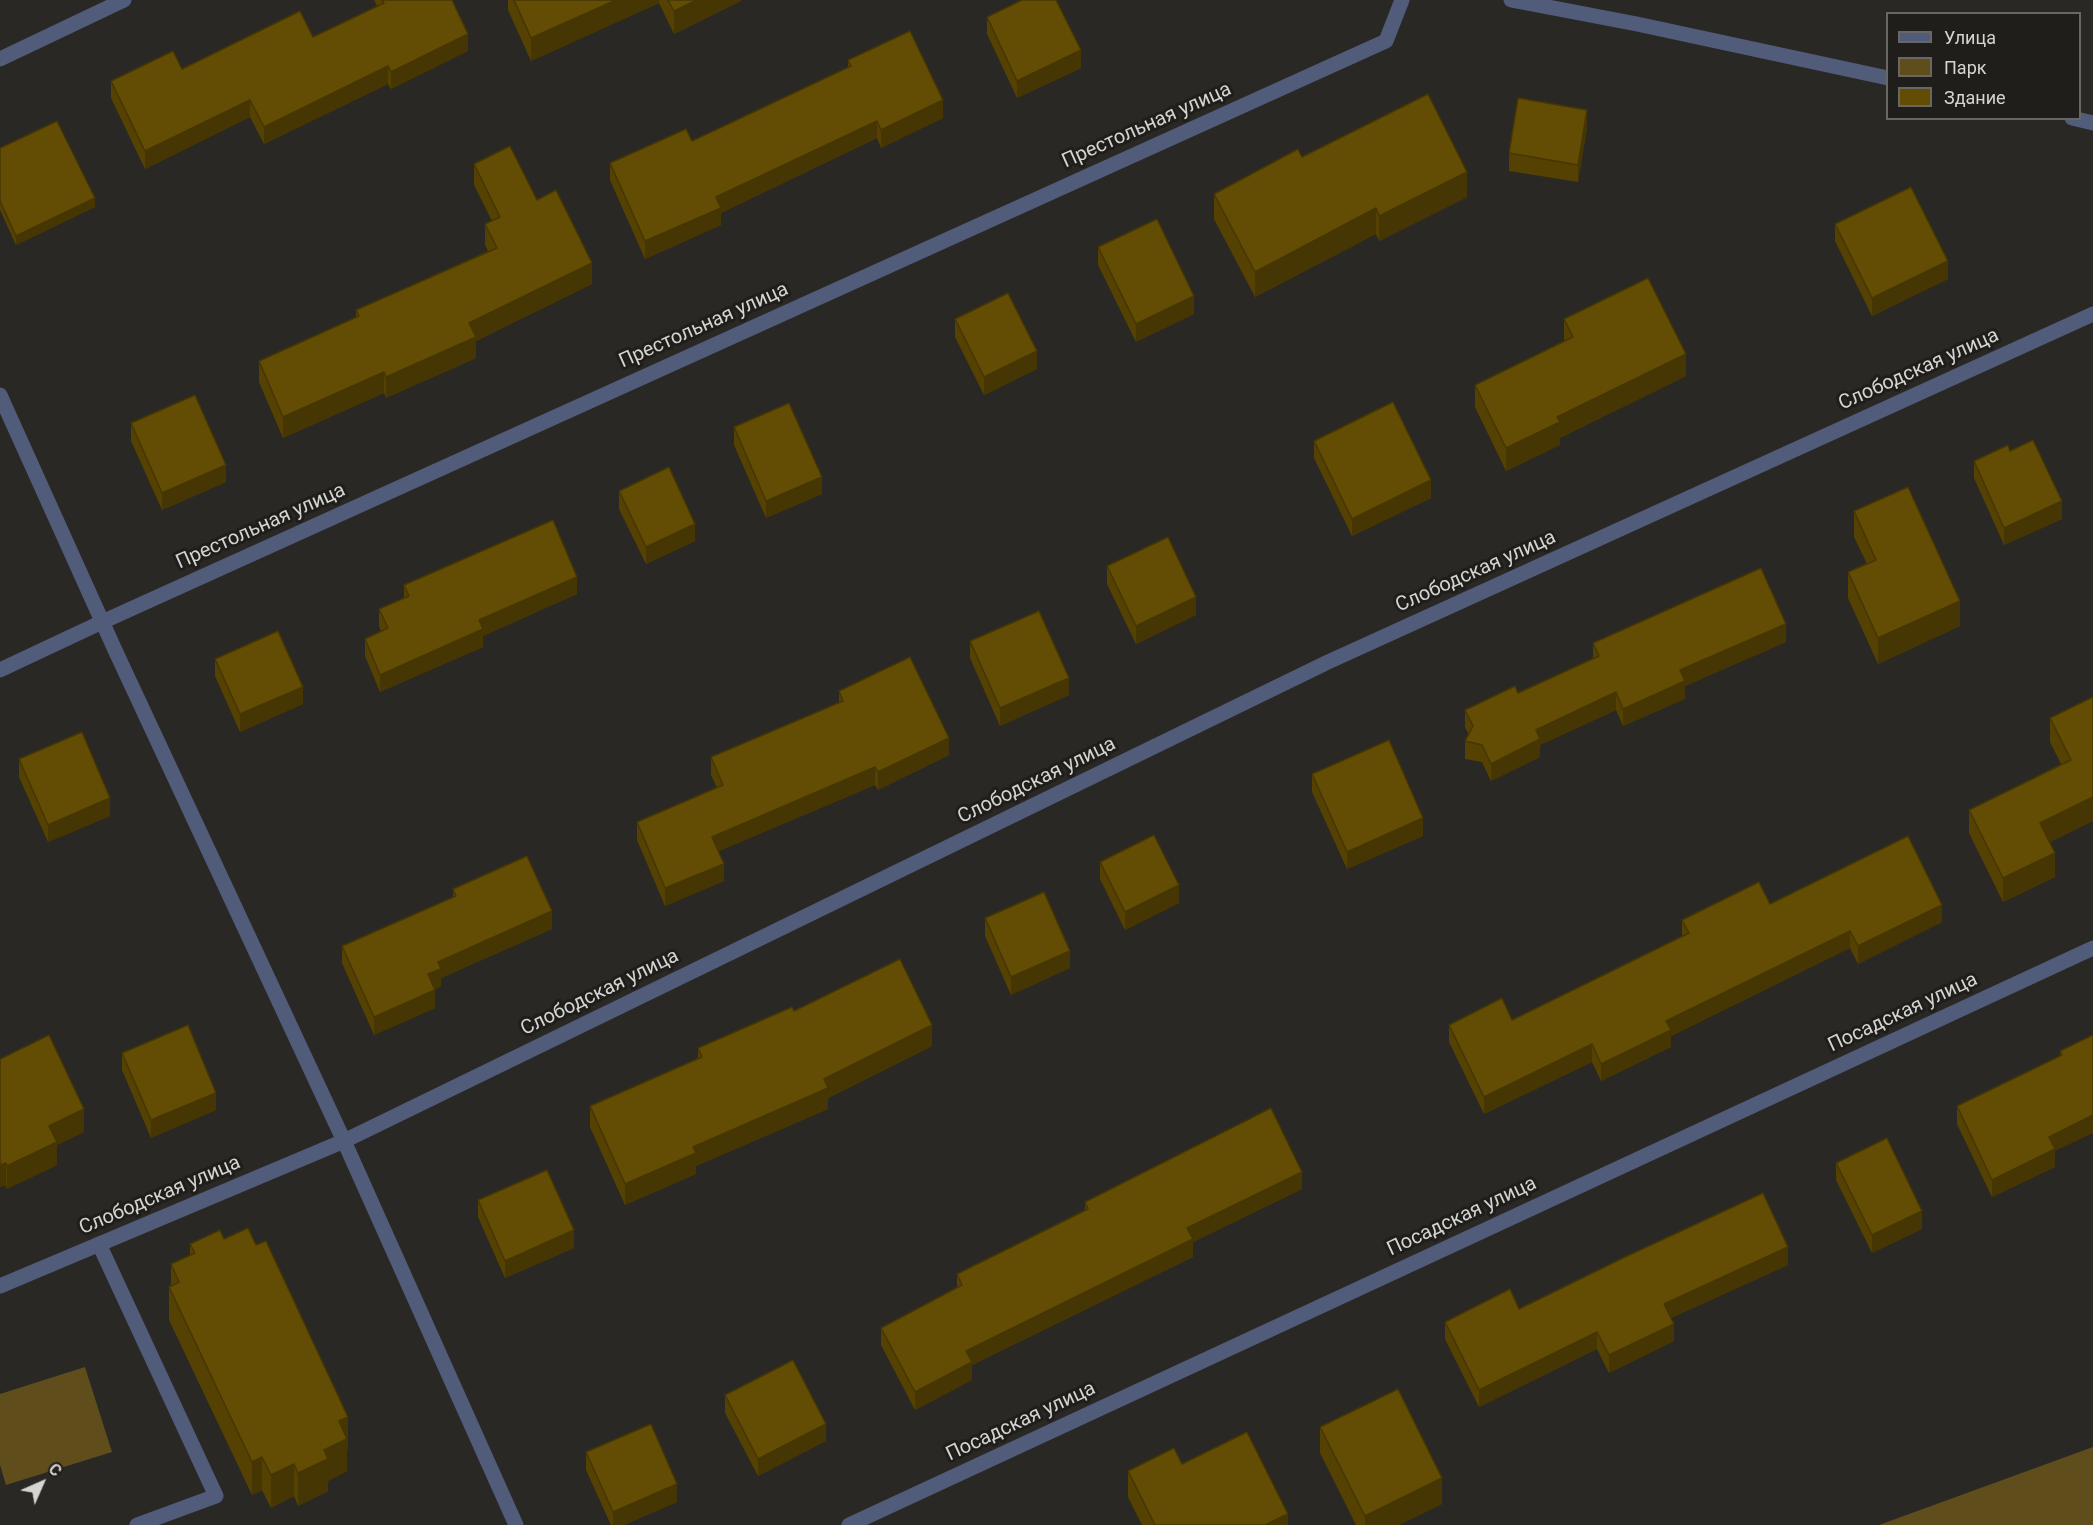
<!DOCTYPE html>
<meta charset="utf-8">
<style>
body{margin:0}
#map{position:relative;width:2093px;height:1525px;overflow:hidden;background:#292824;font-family:Roboto,sans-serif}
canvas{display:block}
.legend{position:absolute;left:1886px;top:12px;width:195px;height:108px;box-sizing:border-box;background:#201e1b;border:2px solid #686764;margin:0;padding:8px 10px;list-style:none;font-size:18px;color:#d4d4d1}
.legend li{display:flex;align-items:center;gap:12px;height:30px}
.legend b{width:30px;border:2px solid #686764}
.north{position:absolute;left:12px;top:1453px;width:60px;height:60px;-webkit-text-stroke:4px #201e1b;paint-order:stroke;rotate:45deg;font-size:16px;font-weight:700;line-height:24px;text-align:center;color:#d4d4d1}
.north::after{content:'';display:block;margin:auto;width:21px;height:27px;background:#d4d4d1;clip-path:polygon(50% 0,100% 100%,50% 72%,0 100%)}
</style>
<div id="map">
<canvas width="2093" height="1525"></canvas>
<ul class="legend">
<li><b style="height:8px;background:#505c79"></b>Улица</li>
<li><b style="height:16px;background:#5f4e1c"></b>Парк</li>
<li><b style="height:16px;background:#634d04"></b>Здание</li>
</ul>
<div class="north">С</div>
</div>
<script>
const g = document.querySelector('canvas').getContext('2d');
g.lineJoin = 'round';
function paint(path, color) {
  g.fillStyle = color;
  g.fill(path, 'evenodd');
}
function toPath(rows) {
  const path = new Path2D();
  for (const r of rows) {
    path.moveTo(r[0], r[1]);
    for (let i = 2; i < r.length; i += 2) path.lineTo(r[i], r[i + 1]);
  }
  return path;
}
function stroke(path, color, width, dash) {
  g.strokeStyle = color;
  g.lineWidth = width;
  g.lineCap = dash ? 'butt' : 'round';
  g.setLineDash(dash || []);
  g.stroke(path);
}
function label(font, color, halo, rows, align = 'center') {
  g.font = font + ' Roboto,sans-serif';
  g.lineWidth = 6;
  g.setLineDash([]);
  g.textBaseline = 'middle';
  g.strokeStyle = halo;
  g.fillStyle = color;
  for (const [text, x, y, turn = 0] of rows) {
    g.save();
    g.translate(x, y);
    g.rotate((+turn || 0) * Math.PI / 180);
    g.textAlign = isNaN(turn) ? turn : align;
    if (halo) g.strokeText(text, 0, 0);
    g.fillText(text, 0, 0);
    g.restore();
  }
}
const green = toPath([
 [85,1367,112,1452,6,1485,0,1465,0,1394],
 [2093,1447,2093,1525,1879,1525]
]);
const lane = toPath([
 [99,1244,216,1496,137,1525]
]);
const street = toPath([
 [1511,0,1637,24,1888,78],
 [0,59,124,0],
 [2072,118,2093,123],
 [0,395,115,650,344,1141,516,1525],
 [0,670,102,622,1386,41,1402,0],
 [0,1286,344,1141,1328,662,2093,314],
 [849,1525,2093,948]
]);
const wall = toPath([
 [374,0,452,0,468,51,391,89,388,84,264,144,250,117,145,169,111,98,111,81,182,69,313,37,377,6],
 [508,0,741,0,741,1,674,34,659,3,531,61,508,10],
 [987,17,1081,68,1017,98,987,34],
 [848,60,943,118,881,148,877,138,721,213,721,225,645,259,610,180,610,163,692,141,848,67],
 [1587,128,1578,182,1509,171,1509,153],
 [0,148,95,207,16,245,0,210],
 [1302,157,1467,197,1379,241,1376,234,1255,297,1214,219,1214,194],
 [474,164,537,200,592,284,476,341,476,358,386,398,384,393,283,438,259,382,259,361,356,317,356,310,488,251,485,245,485,224,492,221,474,185],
 [1835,224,1948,279,1872,316,1835,241],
 [1098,247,1194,314,1136,342,1098,265],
 [955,319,1037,369,984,395,955,337],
 [1564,319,1686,376,1560,438,1560,445,1506,471,1475,407,1475,385,1564,341],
 [131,423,226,482,162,510,131,441],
 [734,427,822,494,766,518,734,445],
 [1314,441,1431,498,1352,536,1314,458],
 [2010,451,2062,519,2004,545,1974,478,1974,461],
 [619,491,695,541,646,564,619,509],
 [1854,511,1960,626,1878,664,1848,598,1848,572,1867,564,1854,537],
 [1107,566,1196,615,1136,644,1107,584],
 [404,585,577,594,483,636,483,647,380,692,365,656,365,639,381,631,379,626,379,609,404,598],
 [970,641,1069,695,1000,726,970,658],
 [1786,642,1685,686,1685,699,1623,726,1616,710,1540,745,1540,757,1491,781,1482,762,1465,759,1465,741,1469,735,1465,727,1465,710,1518,693,1593,658,1593,643],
 [215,659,303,704,240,732,215,676],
 [839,691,949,755,878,790,875,785,719,851,724,881,665,906,637,840,637,822,717,788,711,775,711,757,839,703],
 [2093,697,2093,821,2050,842,2055,877,2003,902,1969,833,1969,810,2061,764,2050,742,2050,718],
 [19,759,110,816,48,842,19,777],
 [1312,774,1423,836,1347,869,1312,792],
 [1100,862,1179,903,1125,930,1100,879],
 [453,889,552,929,441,978,441,986,435,989,435,1008,374,1035,342,963,342,946,453,897],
 [1770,904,1942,922,1858,964,1850,948,1671,1036,1671,1047,1601,1081,1592,1062,1484,1114,1449,1042,1449,1025,1512,1020,1682,936,1682,920],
 [985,918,1070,968,1011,995,985,936],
 [794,1011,932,1046,828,1098,828,1109,696,1166,696,1174,625,1205,590,1127,590,1106,698,1058,698,1048],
 [2093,1035,2055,1151,2055,1167,1992,1197,1957,1124,1957,1106,2060,1056,2060,1051],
 [122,1053,216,1110,151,1138,122,1070],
 [0,1059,84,1132,57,1145,57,1165,7,1189,6,1186],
 [1836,1163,1922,1229,1872,1253,1836,1180],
 [1302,1189,1193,1242,1193,1257,972,1365,972,1380,915,1410,881,1345,881,1328,957,1288,957,1274,1085,1211,1085,1202],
 [478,1200,574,1248,505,1278,478,1217],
 [224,1239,348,1449,347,1450,347,1471,328,1481,328,1491,298,1506,294,1496,271,1508,262,1490,252,1495,169,1320,169,1287,171,1286,171,1264,190,1255,190,1244],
 [1788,1265,1671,1318,1674,1341,1609,1373,1597,1349,1479,1407,1445,1339,1445,1322],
 [725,1395,826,1441,758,1476,725,1413],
 [1320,1427,1442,1504,1399,1525,1356,1525,1320,1453],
 [586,1452,677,1502,624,1525,611,1525,586,1470],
 [1182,1464,1288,1525,1142,1525,1128,1497,1128,1471]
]);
const shadedWall = toPath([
 [616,0,659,0,659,3,531,61,531,38],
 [697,0,741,0,741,1,674,34,674,11],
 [468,34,468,51,391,89,391,72],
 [1081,50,1081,68,1017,98,1017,81],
 [388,66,388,84,264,144,264,127],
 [250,100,250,117,145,169,145,151],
 [943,100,943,118,881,148,881,130],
 [1587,110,1587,128,1578,182,1578,165],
 [877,121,877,138,721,213,721,225,645,259,645,241,716,197],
 [1467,172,1467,197,1379,241,1379,216],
 [95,198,95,207,16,245,16,236],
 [1376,208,1376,234,1255,297,1255,272],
 [1948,261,1948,279,1872,316,1872,298],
 [592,263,592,284,476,341,476,358,386,398,386,377,469,323],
 [1194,296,1194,314,1136,342,1136,324],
 [1037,351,1037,369,984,395,984,377],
 [1686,354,1686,376,1560,438,1560,445,1506,471,1506,448,1557,417],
 [384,372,384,393,283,438,283,417],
 [226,465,226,482,162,510,162,493],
 [822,477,822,494,766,518,766,501],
 [1431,480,1431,498,1352,536,1352,519],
 [2062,501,2062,519,2004,545,2004,528],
 [695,524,695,541,646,564,646,547],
 [577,577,577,594,483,636,483,647,380,692,380,675,479,620],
 [1196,597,1196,615,1136,644,1136,626],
 [1960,601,1960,626,1878,664,1878,638],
 [1786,624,1786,642,1685,686,1685,699,1623,726,1623,709,1680,670],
 [1069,678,1069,695,1000,726,1000,708],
 [303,687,303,704,240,732,240,714],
 [1616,692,1616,710,1540,745,1540,757,1491,781,1491,764,1536,730],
 [949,738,949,755,878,790,878,772],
 [875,767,875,785,712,854,712,837],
 [2093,797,2093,821,2040,847,2040,823],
 [110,798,110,816,48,842,48,825],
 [1423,818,1423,836,1347,869,1347,852],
 [2055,853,2055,877,2003,902,2003,878],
 [724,864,724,881,665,906,665,888],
 [1179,885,1179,903,1125,930,1125,912],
 [1942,905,1942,922,1858,964,1858,946],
 [552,911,552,929,441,978,441,986,428,992,428,974,438,962],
 [1850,931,1850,948,1671,1036,1671,1047,1601,1081,1601,1064,1666,1021],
 [1070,951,1070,968,1011,995,1011,977],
 [435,990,435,1008,374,1035,374,1017],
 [932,1025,932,1046,828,1098,828,1109,696,1166,696,1174,625,1205,625,1184,693,1147,824,1079],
 [1592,1044,1592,1062,1484,1114,1484,1097],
 [216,1093,216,1110,151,1138,151,1120],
 [84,1109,84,1132,57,1145,57,1165,7,1189,7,1166,49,1126],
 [2093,1115,2093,1133,2055,1151,2055,1167,1992,1197,1992,1180,2049,1137],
 [6,1163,6,1186,0,1187,0,1165],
 [1302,1172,1302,1189,1193,1242,1193,1257,972,1365,972,1380,915,1410,915,1392,966,1351,1187,1228],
 [1922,1211,1922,1229,1872,1253,1872,1235],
 [574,1230,574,1248,505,1278,505,1261],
 [1788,1247,1788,1265,1664,1321,1664,1304],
 [1674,1324,1674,1341,1609,1373,1609,1355],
 [1597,1332,1597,1349,1479,1407,1479,1390],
 [348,1417,348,1449,347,1450,347,1471,328,1481,328,1491,298,1506,298,1473,324,1450,339,1421],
 [826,1424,826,1441,758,1476,758,1459],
 [262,1457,262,1490,252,1495,252,1462],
 [294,1464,294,1496,271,1508,271,1475],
 [1442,1478,1442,1504,1399,1525,1365,1525,1365,1516],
 [677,1484,677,1502,624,1525,613,1525,613,1512],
 [1288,1514,1288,1525,1265,1525]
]);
const building = toPath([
 [382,0,452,0,468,34,391,72,388,66,264,127,250,100,145,151,111,81,173,51,182,69,300,11,313,37,384,3,382,0],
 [514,0,616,0,531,38,514,0],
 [668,0,697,0,674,11,668,0],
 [1022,0,1056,0,1081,50,1017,81,987,17,1022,0],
 [910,31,943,100,881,130,877,121,716,197,721,208,645,241,610,163,686,129,692,141,851,66,848,60,910,31],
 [1428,94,1467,172,1379,216,1376,208,1255,272,1214,194,1298,149,1302,157,1428,94],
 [1518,98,1587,110,1578,165,1509,153,1518,98],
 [57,121,95,198,16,236,0,201,0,148,57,121],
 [510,146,537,200,556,190,592,263,469,323,476,337,386,377,384,372,283,417,259,361,359,316,356,310,497,248,485,224,500,217,474,164,510,146],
 [1911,187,1948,261,1872,298,1835,224,1911,187],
 [1157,219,1194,296,1136,324,1098,247,1157,219],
 [1648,278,1686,354,1557,417,1560,422,1506,448,1475,385,1573,337,1564,319,1648,278],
 [1008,293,1037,351,984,377,955,319,1008,293],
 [195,395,226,465,162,493,131,423,195,395],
 [1393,402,1431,480,1352,519,1314,441,1393,402],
 [789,403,822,477,766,501,734,427,789,403],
 [2033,440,2062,501,2004,528,1974,461,2008,445,2010,451,2033,440],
 [669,467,695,524,646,547,619,491,669,467],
 [1908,487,1960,601,1878,638,1848,572,1876,560,1854,511,1908,487],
 [553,520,577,577,479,620,483,629,380,675,365,639,388,628,379,609,409,596,404,585,553,520],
 [1168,537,1196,597,1136,626,1107,566,1168,537],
 [1761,568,1786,624,1680,670,1685,681,1623,709,1616,692,1536,730,1540,739,1491,764,1482,745,1465,741,1473,726,1465,710,1515,686,1518,693,1599,656,1593,643,1761,568],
 [1039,611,1069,678,1000,708,970,641,1039,611],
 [278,631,303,687,240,714,215,659,278,631],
 [910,657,949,738,878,772,875,767,712,837,724,864,665,888,637,822,723,785,711,757,843,701,839,691,910,657],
 [2093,697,2093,797,2040,823,2055,853,2003,878,1969,810,2071,760,2050,718,2093,697],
 [82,732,110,798,48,825,19,759,82,732],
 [1389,740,1423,818,1347,852,1312,774,1389,740],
 [1154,835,1179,885,1125,912,1100,862,1154,835],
 [1908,836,1942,905,1858,946,1850,931,1666,1021,1671,1030,1601,1064,1592,1044,1484,1097,1449,1025,1502,998,1512,1020,1689,933,1682,920,1759,882,1770,904,1908,836],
 [527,856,552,911,438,962,441,969,428,974,435,990,374,1017,342,946,456,896,453,889,527,856],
 [1044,892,1070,951,1011,977,985,918,1044,892],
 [900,959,932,1025,824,1079,828,1088,693,1147,696,1153,625,1184,590,1106,702,1057,698,1048,792,1007,794,1011,900,959],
 [188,1025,216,1093,151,1120,122,1053,188,1025],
 [49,1035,84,1109,49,1126,57,1142,7,1166,6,1163,0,1165,0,1059,49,1035],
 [2093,1035,2093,1115,2049,1137,2055,1149,1992,1180,1957,1106,2062,1055,2060,1051,2093,1035],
 [1271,1108,1302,1172,1187,1228,1193,1239,966,1351,972,1362,915,1392,881,1328,962,1285,957,1274,1088,1209,1085,1202,1271,1108],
 [1887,1138,1922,1211,1872,1235,1836,1163,1887,1138],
 [547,1170,574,1230,505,1261,478,1200,547,1170],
 [1763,1193,1788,1247,1664,1304,1674,1324,1609,1355,1597,1332,1479,1390,1445,1322,1510,1289,1519,1309,1625,1257,1763,1193],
 [248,1228,256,1245,266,1241,348,1417,339,1421,347,1439,324,1450,328,1459,298,1473,294,1464,271,1475,262,1457,252,1462,169,1287,179,1282,171,1264,195,1253,190,1244,220,1230,224,1239,248,1228],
 [793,1360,826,1424,758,1459,725,1395,793,1360],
 [1398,1389,1442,1478,1365,1516,1320,1427,1398,1389],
 [651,1424,677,1484,613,1512,586,1452,651,1424],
 [1247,1432,1288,1514,1265,1525,1155,1525,1128,1471,1174,1448,1182,1464,1247,1432]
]);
const streetNames = [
 ["Престольная улица",1147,126,-24],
 ["Престольная улица",704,326,-24],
 ["Слободская улица",1919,370,-24],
 ["Престольная улица",261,527,-24],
 ["Слободская улица",1476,572,-24],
 ["Слободская улица",1037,781,-26],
 ["Слободская улица",600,993,-26],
 ["Посадская улица",1903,1013,-25],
 ["Слободская улица",160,1196,-23],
 ["Посадская улица",1462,1217,-25],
 ["Посадская улица",1021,1422,-25]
];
paint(green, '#5f4e1c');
stroke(lane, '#505c79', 15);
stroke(street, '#505c79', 15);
paint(wall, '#554203');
paint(shadedWall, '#453603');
paint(building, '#634d04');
stroke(building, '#453603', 1.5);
label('20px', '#d4d4d1', '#201e1b', streetNames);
</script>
